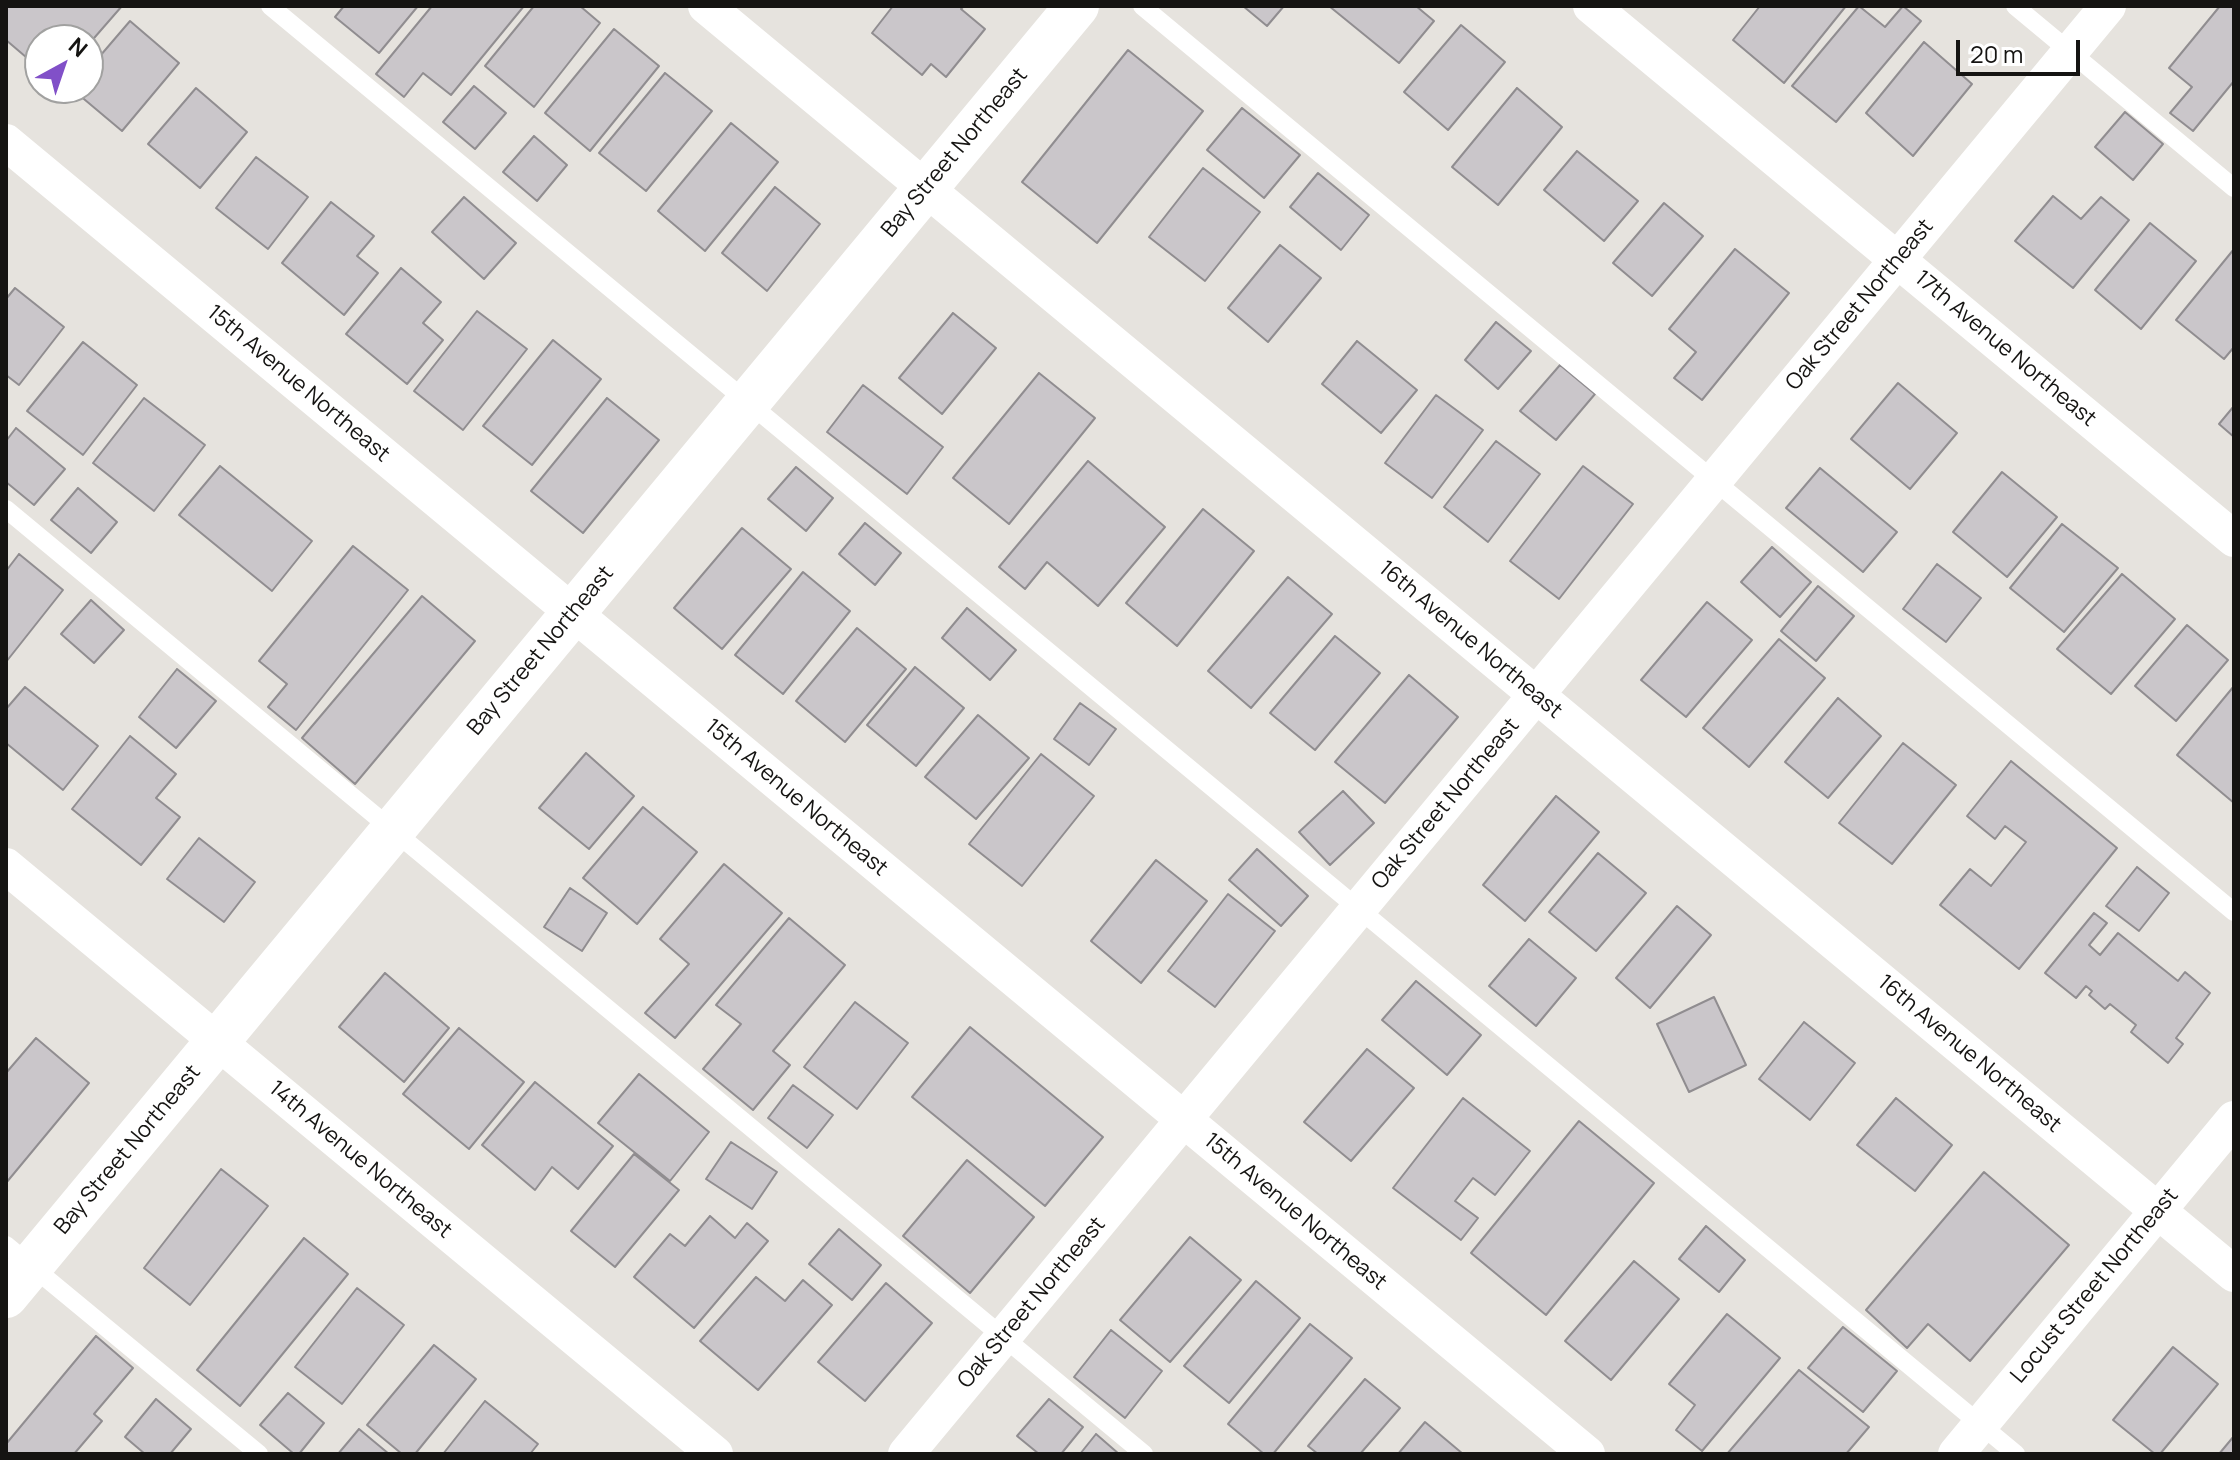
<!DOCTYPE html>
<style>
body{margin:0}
#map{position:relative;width:2240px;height:1460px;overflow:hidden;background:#e6e3de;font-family:Manrope,sans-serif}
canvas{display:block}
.frame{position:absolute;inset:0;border:8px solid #151412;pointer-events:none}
.north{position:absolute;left:24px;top:24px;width:80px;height:80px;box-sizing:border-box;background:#fff;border:2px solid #a1a1a0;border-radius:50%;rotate:40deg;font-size:22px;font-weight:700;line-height:32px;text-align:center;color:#151412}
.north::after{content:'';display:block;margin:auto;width:28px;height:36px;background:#8150c8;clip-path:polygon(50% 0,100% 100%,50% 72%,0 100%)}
.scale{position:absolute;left:1956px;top:40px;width:124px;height:36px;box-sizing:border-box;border:4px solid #151412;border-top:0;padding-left:10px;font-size:24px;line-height:28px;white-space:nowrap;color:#151412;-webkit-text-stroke:6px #fff;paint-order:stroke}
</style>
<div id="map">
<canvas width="2240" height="1460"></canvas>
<div class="frame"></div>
<div class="north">N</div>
<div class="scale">20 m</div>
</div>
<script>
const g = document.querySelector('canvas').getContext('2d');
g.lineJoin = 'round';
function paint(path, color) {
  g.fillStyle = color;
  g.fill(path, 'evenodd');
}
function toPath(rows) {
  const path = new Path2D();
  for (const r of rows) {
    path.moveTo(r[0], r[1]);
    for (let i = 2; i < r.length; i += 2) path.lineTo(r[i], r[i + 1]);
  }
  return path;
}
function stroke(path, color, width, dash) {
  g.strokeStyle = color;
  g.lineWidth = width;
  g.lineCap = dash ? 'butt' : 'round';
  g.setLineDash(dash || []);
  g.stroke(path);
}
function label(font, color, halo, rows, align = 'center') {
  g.font = font + ' Manrope,sans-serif';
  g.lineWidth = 8;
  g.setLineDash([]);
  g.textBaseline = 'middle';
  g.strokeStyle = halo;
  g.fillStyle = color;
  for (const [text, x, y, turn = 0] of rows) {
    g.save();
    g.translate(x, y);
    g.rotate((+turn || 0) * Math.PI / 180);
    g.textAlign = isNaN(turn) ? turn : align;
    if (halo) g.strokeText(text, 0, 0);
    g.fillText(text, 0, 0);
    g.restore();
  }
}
const building = toPath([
 [6,6,122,6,88,45,88,40,40,40,40,69,6,40,6,6],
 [344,6,418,6,379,53,335,17,344,6],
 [432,6,524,6,451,95,423,73,404,97,376,74,432,6],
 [534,6,580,6,600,23,534,107,485,66,534,6],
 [893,6,964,6,961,9,985,29,946,77,931,64,922,75,872,33,893,6],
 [1243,6,1284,6,1267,26,1243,6],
 [1329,6,1416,6,1434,21,1399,63,1329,6],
 [1760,6,1846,6,1784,83,1733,40,1760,6],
 [1859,6,1885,27,1903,6,1921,21,1836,122,1792,86,1859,6],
 [2220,6,2234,6,2234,81,2193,131,2170,113,2192,87,2169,68,2220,6],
 [130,21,179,63,122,131,72,89,88,88,88,70,130,21],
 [1461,25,1505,62,1448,130,1404,92,1461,25],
 [614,29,659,66,590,151,545,113,614,29],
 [1924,42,1972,84,1913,156,1866,113,1924,42],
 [1128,50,1203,111,1097,243,1022,182,1128,50],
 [665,73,712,111,646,191,599,153,665,73],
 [474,86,506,113,475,149,443,122,474,86],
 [196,88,247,132,200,188,148,144,196,88],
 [1517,88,1562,127,1498,205,1452,167,1517,88],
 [1242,108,1300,155,1264,198,1207,150,1242,108],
 [2125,112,2163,144,2133,180,2095,147,2125,112],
 [731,123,778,162,705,251,658,211,731,123],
 [534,136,567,165,537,201,503,172,534,136],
 [1577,151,1638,201,1604,241,1544,190,1577,151],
 [256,157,308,197,268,249,216,208,256,157],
 [1203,168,1260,212,1205,281,1149,237,1203,168],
 [1318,173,1369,215,1341,250,1290,207,1318,173],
 [775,187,820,224,767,291,722,253,775,187],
 [2053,196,2081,219,2101,197,2129,220,2073,288,2015,241,2053,196],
 [464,197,516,243,484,279,432,232,464,197],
 [331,202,374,236,357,256,378,273,344,315,282,263,331,202],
 [1664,203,1703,236,1652,296,1613,263,1664,203],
 [2150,223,2196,261,2141,329,2095,290,2150,223],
 [1280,245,1321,278,1268,342,1228,308,1280,245],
 [1735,249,1789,293,1702,400,1674,378,1696,352,1669,329,1735,249],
 [2234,249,2234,347,2224,359,2176,320,2234,249],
 [401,268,441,302,423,323,443,340,407,384,346,334,401,268],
 [15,288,64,327,19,385,6,375,6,299,15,288],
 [477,311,527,349,463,430,414,391,477,311],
 [953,313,996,348,942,414,899,378,953,313],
 [1496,322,1531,351,1498,389,1465,360,1496,322],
 [553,340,601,379,532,465,483,426,553,340],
 [1357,341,1417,390,1381,433,1322,384,1357,341],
 [83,342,137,385,83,455,27,411,83,342],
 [1560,365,1595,394,1556,440,1520,411,1560,365],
 [1039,373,1095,418,1009,524,953,478,1039,373],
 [1898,383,1957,433,1910,489,1851,439,1898,383],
 [863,385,943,447,907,494,827,432,863,385],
 [1436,395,1483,430,1432,498,1385,463,1436,395],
 [144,398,205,445,154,511,93,463,144,398],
 [607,398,659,440,583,533,531,491,607,398],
 [2234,406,2234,437,2219,424,2234,406],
 [16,428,65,469,34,505,6,482,6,441,16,428],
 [1496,441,1540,474,1488,542,1444,507,1496,441],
 [1088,461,1165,527,1098,606,1047,562,1025,589,999,567,1088,461],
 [220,466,312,541,272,591,179,515,220,466],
 [1583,466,1633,504,1559,599,1510,561,1583,466],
 [796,467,833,498,806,531,768,499,796,467],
 [1820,468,1897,532,1863,572,1786,508,1820,468],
 [2002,472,2057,517,2007,577,1953,532,2002,472],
 [78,488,117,522,91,553,51,520,78,488],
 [1203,509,1254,551,1177,646,1126,603,1203,509],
 [865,523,901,553,875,585,839,554,865,523],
 [2062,524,2118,568,2064,632,2010,588,2062,524],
 [742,528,791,569,722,649,674,608,742,528],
 [353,546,408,590,296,730,268,707,287,684,259,661,353,546],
 [1772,547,1811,582,1780,617,1741,582,1772,547],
 [19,554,63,590,6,662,6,571,19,554],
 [1937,564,1981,598,1946,642,1903,609,1937,564],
 [803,572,850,611,783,694,735,655,803,572],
 [2122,574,2175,619,2111,694,2057,649,2122,574],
 [1288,577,1332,614,1251,708,1208,671,1288,577],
 [1818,586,1854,616,1816,661,1781,631,1818,586],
 [422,596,475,641,355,784,302,738,422,596],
 [91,600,124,630,94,663,61,634,91,600],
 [1707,602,1752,640,1686,717,1641,680,1707,602],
 [967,608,1016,650,990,680,942,638,967,608],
 [2187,625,2228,660,2176,721,2135,686,2187,625],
 [857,628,906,669,845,742,796,701,857,628],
 [1335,636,1380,673,1315,750,1270,713,1335,636],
 [1779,639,1825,678,1749,767,1703,728,1779,639],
 [915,667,964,708,916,766,867,725,915,667],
 [177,669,216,701,176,748,139,717,177,669],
 [1409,675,1458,717,1385,803,1335,762,1409,675],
 [2234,686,2234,803,2177,755,2234,686],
 [25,687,98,746,63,790,6,743,6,709,25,687],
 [1838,698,1881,736,1828,798,1785,762,1838,698],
 [1080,703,1116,729,1089,765,1054,739,1080,703],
 [978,715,1029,758,976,819,925,777,978,715],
 [130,736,176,774,156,798,180,817,141,865,72,809,130,736],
 [1903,743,1956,785,1892,864,1839,823,1903,743],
 [586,753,634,796,589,849,539,808,586,753],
 [1041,754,1094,796,1022,886,969,844,1041,754],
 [2011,761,2117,848,2019,969,1940,905,1970,869,1991,886,2026,842,2005,826,1995,839,1967,816,2011,761],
 [1343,791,1374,823,1330,865,1299,832,1343,791],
 [1556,796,1599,832,1525,921,1483,885,1556,796],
 [643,807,697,852,637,924,583,878,643,807],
 [199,838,255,882,224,922,167,879,199,838],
 [1257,849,1308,896,1281,926,1229,880,1257,849],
 [1598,853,1646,893,1596,951,1549,912,1598,853],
 [1156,860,1207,901,1141,983,1091,941,1156,860],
 [724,864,782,913,675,1038,645,1013,689,964,660,939,724,864],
 [2137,867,2169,893,2139,931,2106,906,2137,867],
 [570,888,607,913,582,951,544,927,570,888],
 [1228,894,1275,931,1215,1007,1168,971,1228,894],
 [1677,906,1711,935,1650,1008,1616,978,1677,906],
 [2094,913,2107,923,2089,945,2100,955,2118,933,2178,981,2185,972,2210,993,2176,1038,2183,1044,2168,1063,2131,1032,2136,1025,2110,1004,2105,1009,2089,995,2092,991,2086,986,2076,998,2045,973,2094,913],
 [789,918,845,965,773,1051,790,1065,753,1110,703,1069,741,1024,716,1005,789,918],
 [1529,939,1576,978,1536,1026,1489,986,1529,939],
 [385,973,449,1028,404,1082,339,1027,385,973],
 [1416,981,1481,1035,1447,1075,1382,1020,1416,981],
 [1714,997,1746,1065,1689,1092,1657,1024,1714,997],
 [855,1002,908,1043,857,1109,804,1067,855,1002],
 [1804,1022,1855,1063,1810,1120,1759,1079,1804,1022],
 [970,1027,1103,1137,1045,1206,912,1097,970,1027],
 [459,1028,524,1082,469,1149,403,1094,459,1028],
 [36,1038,89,1083,6,1183,6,1073,36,1038],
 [1367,1049,1414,1088,1351,1161,1304,1122,1367,1049],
 [639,1074,709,1132,670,1181,598,1123,639,1074],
 [535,1082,613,1146,578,1189,552,1167,535,1190,482,1145,535,1082],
 [793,1085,833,1115,807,1148,768,1118,793,1085],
 [1463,1098,1530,1151,1495,1195,1473,1178,1455,1201,1478,1218,1461,1240,1393,1188,1463,1098],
 [1896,1098,1952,1145,1915,1191,1857,1145,1896,1098],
 [1579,1121,1654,1183,1546,1315,1471,1253,1579,1121],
 [731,1142,777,1172,752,1209,706,1179,731,1142],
 [634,1154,679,1190,615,1267,571,1231,634,1154],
 [967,1160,1034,1217,970,1293,903,1236,967,1160],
 [221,1169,268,1206,190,1305,144,1268,221,1169],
 [1984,1172,2069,1245,1970,1361,1928,1324,1907,1348,1866,1310,1984,1172],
 [710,1216,735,1238,747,1223,768,1241,694,1328,634,1277,670,1234,685,1246,710,1216],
 [1706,1226,1745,1260,1719,1292,1679,1259,1706,1226],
 [839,1229,881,1265,852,1300,809,1264,839,1229],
 [1190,1237,1241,1280,1170,1362,1120,1320,1190,1237],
 [304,1238,348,1274,240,1406,197,1370,304,1238],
 [1634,1261,1679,1299,1611,1380,1565,1341,1634,1261],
 [756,1277,785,1301,803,1280,832,1305,758,1390,700,1341,756,1277],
 [1256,1281,1300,1318,1229,1403,1184,1366,1256,1281],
 [886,1283,932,1323,865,1401,818,1362,886,1283],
 [357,1288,404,1325,342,1404,295,1367,357,1288],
 [1727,1314,1780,1358,1702,1451,1676,1430,1695,1405,1669,1384,1727,1314],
 [1310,1324,1352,1358,1273,1454,1264,1454,1228,1424,1310,1324],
 [1843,1327,1897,1371,1863,1412,1808,1368,1843,1327],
 [1111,1330,1162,1371,1125,1418,1074,1377,1111,1330],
 [96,1336,133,1368,94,1414,102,1421,74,1454,6,1454,6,1444,96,1336],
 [434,1345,476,1379,415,1454,402,1454,367,1425,434,1345],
 [2173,1347,2218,1384,2160,1454,2155,1454,2113,1420,2173,1347],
 [1799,1370,1869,1427,1846,1454,1727,1454,1799,1370],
 [1365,1379,1400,1408,1360,1454,1318,1454,1308,1446,1365,1379],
 [288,1393,324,1423,299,1454,294,1454,260,1425,288,1393],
 [156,1399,191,1429,170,1454,145,1454,125,1437,156,1399],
 [1049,1399,1083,1427,1061,1454,1039,1454,1017,1436,1049,1399],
 [485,1401,538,1444,530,1454,443,1454,485,1401],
 [1425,1422,1463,1454,1398,1454,1425,1422],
 [359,1429,389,1454,338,1454,359,1429],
 [1096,1434,1119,1454,1080,1454,1096,1434],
 [2234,1436,2234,1454,2219,1454,2234,1436]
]);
const service = toPath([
 [270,6,2016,1454],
 [1142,6,2234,912],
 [2015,6,2234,188],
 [6,509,1144,1454],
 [6,1245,259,1454]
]);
const minor = toPath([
 [706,6,2234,1274],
 [1591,6,2234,539],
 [6,142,1587,1454],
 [6,866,715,1454],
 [906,1454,2108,6],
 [1956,1454,2234,1119]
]);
const tertiary = toPath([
 [6,1296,1077,6]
]);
const streetNames = [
 ["Bay Street Northeast",955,153,-50],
 ["Oak Street Northeast",1860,305,-50],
 ["17th Avenue Northeast",2005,349,40],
 ["15th Avenue Northeast",298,384,40],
 ["16th Avenue Northeast",1470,640,40],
 ["Bay Street Northeast",541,651,-50],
 ["15th Avenue Northeast",796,798,40],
 ["Oak Street Northeast",1446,804,-50],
 ["16th Avenue Northeast",1969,1054,40],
 ["Bay Street Northeast",128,1150,-50],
 ["14th Avenue Northeast",360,1160,40],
 ["15th Avenue Northeast",1295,1212,40],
 ["Locust Street Northeast",2095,1286,-50],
 ["Oak Street Northeast",1032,1303,-50]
];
paint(building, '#cac6ca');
stroke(building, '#908d90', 2);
stroke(service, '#fff', 18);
stroke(minor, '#fff', 36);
stroke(tertiary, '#fff', 44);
label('22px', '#151412', '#fff', streetNames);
</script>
